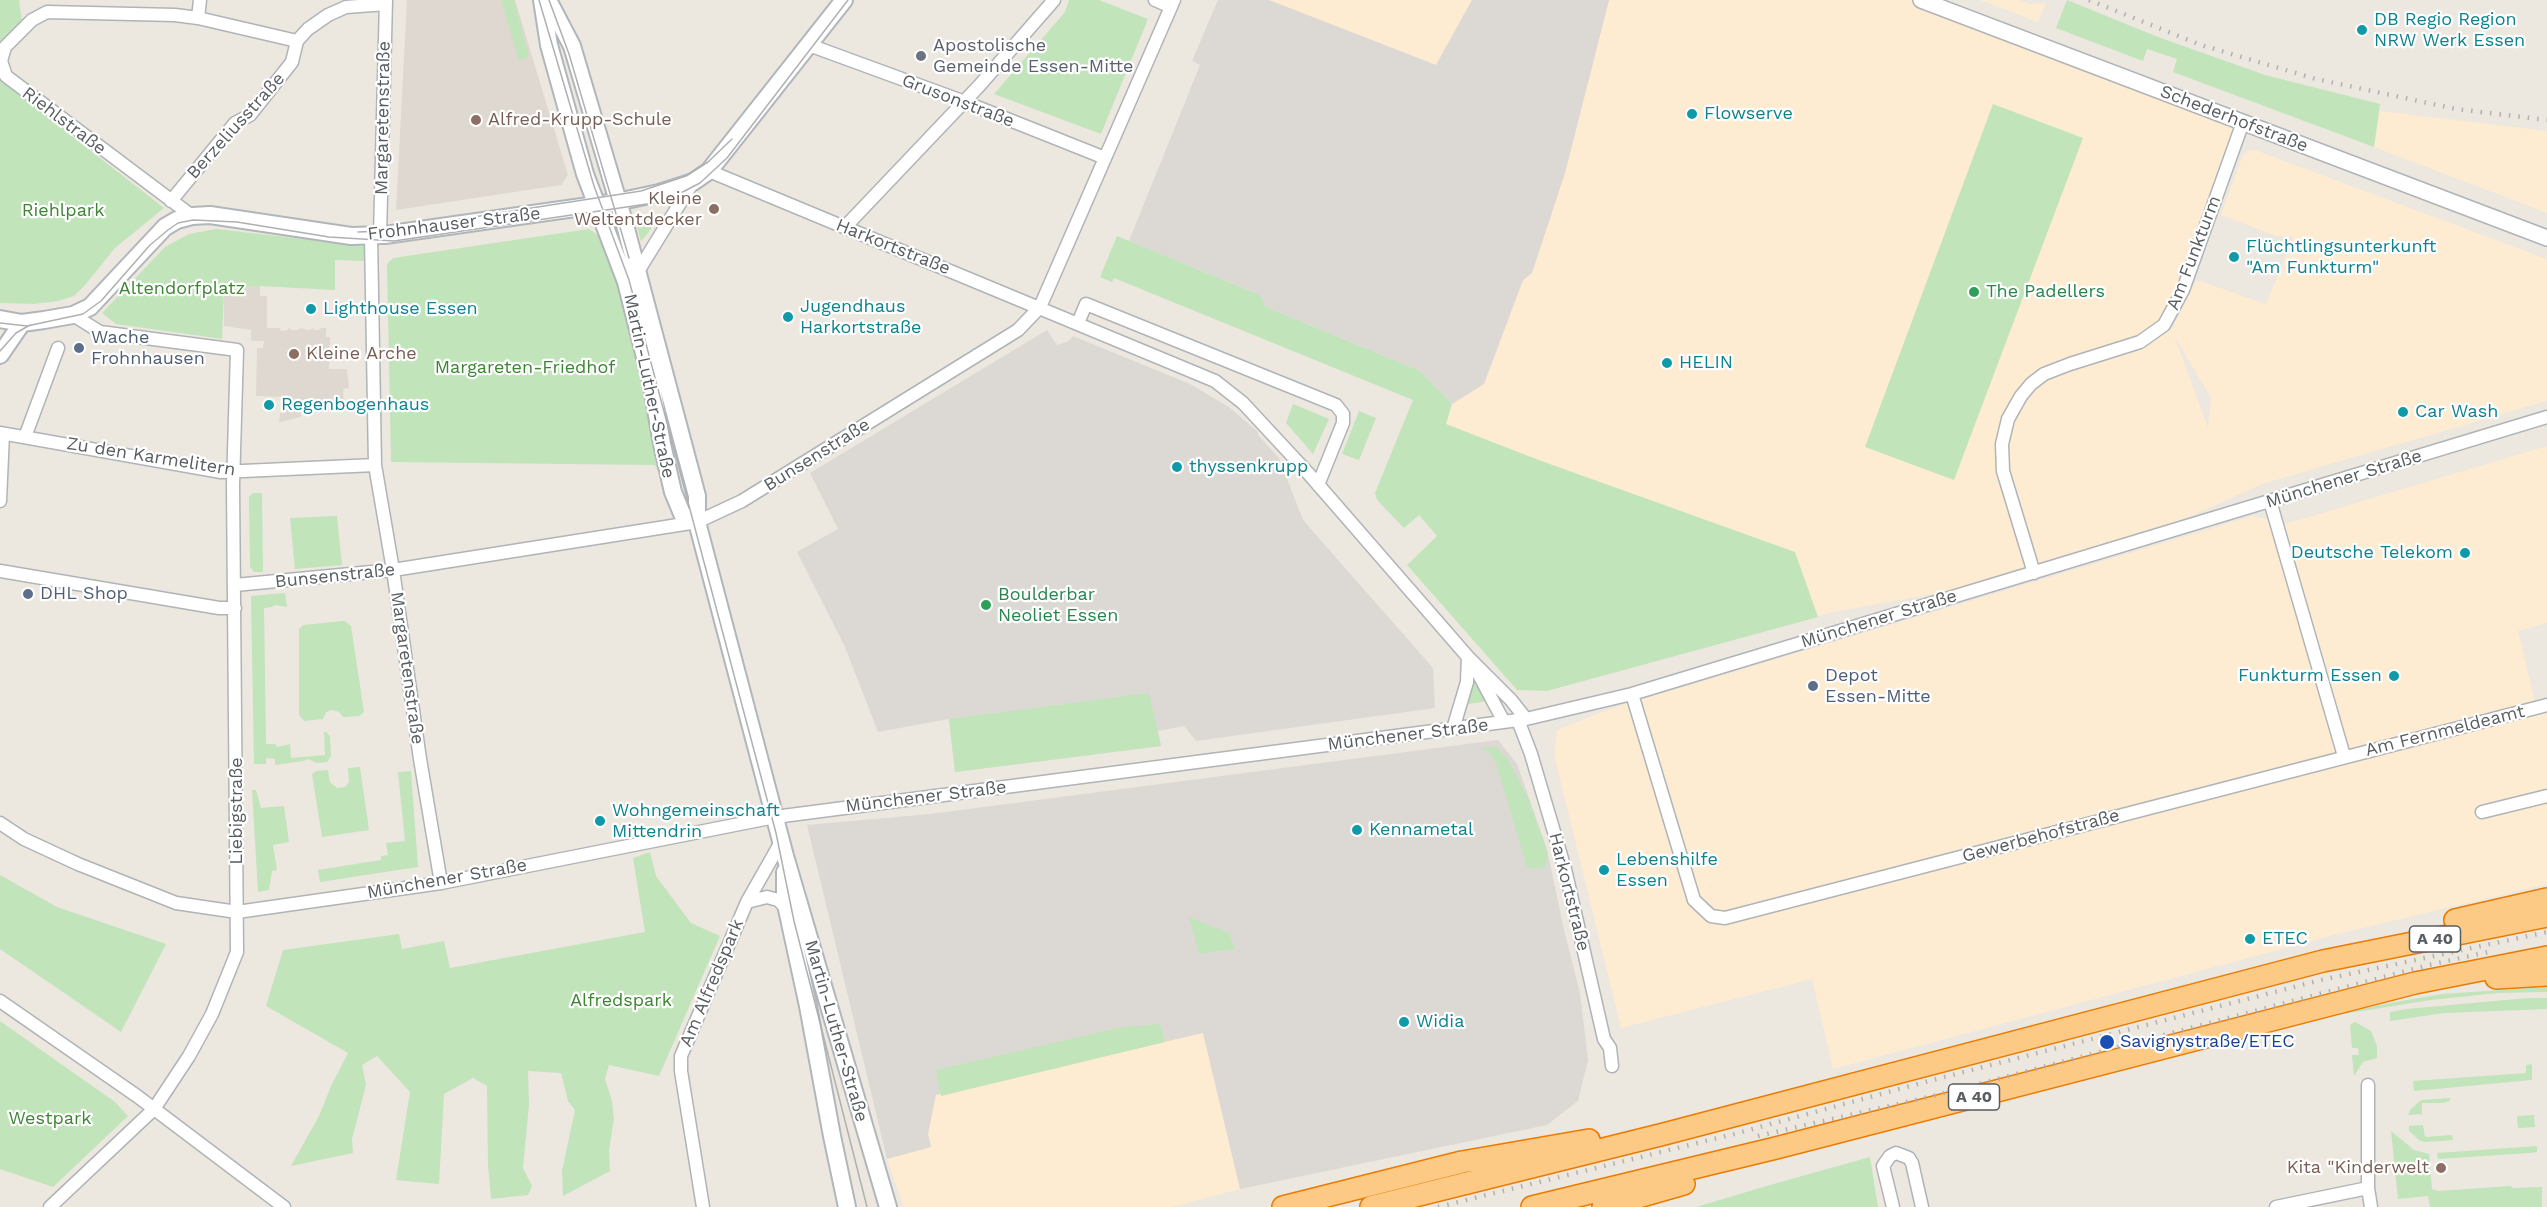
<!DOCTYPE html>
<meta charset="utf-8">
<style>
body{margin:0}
canvas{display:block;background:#ece7df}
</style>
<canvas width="2547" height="1207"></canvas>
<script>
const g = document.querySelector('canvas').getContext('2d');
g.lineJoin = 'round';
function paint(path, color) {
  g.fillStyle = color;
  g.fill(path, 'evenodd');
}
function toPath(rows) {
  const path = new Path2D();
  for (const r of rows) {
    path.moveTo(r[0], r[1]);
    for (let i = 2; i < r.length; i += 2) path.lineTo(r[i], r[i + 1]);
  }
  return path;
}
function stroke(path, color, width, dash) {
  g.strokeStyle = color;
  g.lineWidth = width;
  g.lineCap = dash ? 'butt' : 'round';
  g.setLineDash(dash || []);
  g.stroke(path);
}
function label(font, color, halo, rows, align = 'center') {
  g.font = font + ' "Work Sans",sans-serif';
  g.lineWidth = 4.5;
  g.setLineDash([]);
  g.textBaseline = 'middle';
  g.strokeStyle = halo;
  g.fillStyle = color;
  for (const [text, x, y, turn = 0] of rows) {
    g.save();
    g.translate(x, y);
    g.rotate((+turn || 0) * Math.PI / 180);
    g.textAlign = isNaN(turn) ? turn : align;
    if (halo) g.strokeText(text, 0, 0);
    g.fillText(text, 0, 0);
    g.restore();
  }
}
const commercial = toPath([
 [1269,0,1472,0,1436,65],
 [1609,0,1911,0,2236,127,2173,306,2172,329,2197,280,2266,304,2294,237,2276,236,2221,215,2243,155,2250,150,2255,150,2547,259,2547,401,2262,484,2151,534,1978,586,1833,612,1547,691,1517,690,1407,565,1430,542,1535,459,1445,424,1452,404,1484,384,1523,280,1532,273,1565,173],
 [2174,335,2211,398,2208,428],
 [1980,0,2020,0,2029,4,2046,3,2038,22],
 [2380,111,2547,131,2547,213,2374,147],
 [2547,446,2547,623,2518,631,2536,706,2547,704,2547,884,2342,933,1833,1069,1812,979,1621,1028,1554,754,1557,730,1607,710,2253,516,2285,524],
 [1203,1032,1240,1189,1172,1207,904,1207,887,1159,931,1147,928,1134,935,1095]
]);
const industrial = toPath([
 [1218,0,1269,0,1436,65,1472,0,1609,0,1565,173,1532,273,1523,280,1484,384,1452,404,1420,371,1266,307,1260,295,1129,241,1200,65,1192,61],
 [1047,330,1057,345,1067,342,1073,336,1190,384,1229,407,1258,432,1258,435,1279,458,1303,520,1433,668,1435,708,1196,741,1184,726,1158,731,1161,746,955,772,949,719,878,732,845,647,797,552,838,529,810,473],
 [1498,740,1517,764,1547,849,1564,930,1580,993,1588,1060,1578,1101,1547,1125,1240,1189,1203,1033,936,1095,928,1134,931,1147,887,1159,807,825,930,814]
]);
const education = toPath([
 [407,0,515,0,568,175,561,185,396,210],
 [260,286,260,296,267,296,267,328,280,328,281,331,288,330,288,328,292,330,299,330,299,328,309,330,313,328,314,330,320,330,321,328,326,328,326,337,330,337,329,369,347,369,349,388,343,389,344,407,339,407,339,410,301,410,301,417,279,422,280,413,286,413,286,397,256,396,257,348,263,348,264,341,251,341,251,330,224,326,224,288]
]);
const green = toPath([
 [0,0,19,0,22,23,0,45],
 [501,0,514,0,529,56,519,61],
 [1069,0,1099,0,1148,19,1101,134,994,94,1065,12],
 [2067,0,2158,37,2265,75,2380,104,2374,147,2173,72,2177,59,2147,49,2143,61,2056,28],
 [0,80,164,208,115,248,85,285,74,296,58,301,33,304,0,303],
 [1993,104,2083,138,1954,480,1865,447],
 [660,216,645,237,641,241,635,219],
 [216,229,366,246,367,261,335,260,335,290,259,286,224,288,222,339,116,324,102,313,165,247,189,234],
 [589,229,599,236,620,285,663,474,660,475,655,465,391,462,387,264,393,258],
 [1117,236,1260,295,1266,307,1420,371,1452,404,1446,424,1536,459,1795,552,1818,617,1547,691,1517,690,1407,565,1437,536,1419,515,1404,528,1377,500,1375,493,1413,400,1114,278,1112,282,1100,277],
 [1293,404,1329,419,1313,454,1286,423],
 [1359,411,1376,418,1359,460,1342,454],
 [253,493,262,493,263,572,254,572,250,567,249,497],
 [337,516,342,565,295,569,290,518],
 [285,593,287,607,275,605,272,607,264,608,266,744,275,744,277,747,290,744,291,758,325,755,324,732,326,732,330,736,331,756,327,762,317,763,308,759,303,761,275,765,275,759,266,758,266,764,254,764,251,596],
 [342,621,345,621,351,626,364,712,359,716,343,717,339,712,332,710,326,712,323,719,304,721,299,715,299,629,304,625],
 [1474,681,1487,701,1468,704],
 [1149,693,1161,746,955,772,949,719],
 [1496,747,1508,760,1529,800,1548,854,1545,867,1531,869,1527,867,1496,763,1488,751,1480,748],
 [360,767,369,830,322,837,312,774,316,771,328,770,330,782,337,788,345,787,349,782,348,768],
 [411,771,418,867,320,882,318,870,381,860,381,856,388,855,386,843,405,841,398,772],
 [252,790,256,790,261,808,284,806,289,842,273,845,277,870,272,871,269,890,258,892],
 [650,852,656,876,691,923,720,936,659,1076,609,1065,605,1079,612,1101,614,1118,609,1151,610,1171,563,1196,562,1171,575,1110,568,1101,561,1073,528,1071,529,1105,523,1168,532,1186,528,1195,491,1199,488,1165,487,1086,473,1078,444,1094,439,1184,396,1180,410,1092,377,1056,362,1065,366,1085,352,1139,353,1153,291,1166,319,1116,332,1084,348,1053,266,1006,283,950,399,934,402,949,444,941,450,968,645,932,633,858],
 [0,875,57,907,166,944,121,1032,0,949],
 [1189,917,1229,933,1235,949,1199,954],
 [2547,987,2547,992,2498,993,2431,1000,2330,1016,2390,1003,2442,994],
 [2528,998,2547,998,2547,1009,2444,1013,2390,1021,2390,1012,2406,1009],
 [0,1021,115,1102,128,1116,53,1187,0,1169],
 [2355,1022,2371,1031,2377,1046,2377,1058,2363,1062,2354,1076,2352,1055,2359,1055,2358,1048,2352,1048,2350,1025],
 [1160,1024,1165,1042,941,1096,936,1070,1122,1027],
 [2532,1064,2532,1080,2414,1091,2413,1081,2526,1073,2526,1065],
 [2450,1098,2450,1101,2443,1103,2422,1103,2422,1117,2421,1114,2408,1115,2410,1110,2421,1100],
 [2534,1115,2535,1127,2518,1128,2517,1116],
 [2423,1125,2425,1137,2452,1135,2453,1140,2424,1142,2419,1140,2409,1131,2409,1126],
 [2391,1131,2414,1150,2429,1154,2432,1189,2438,1191,2511,1186,2512,1188,2542,1187,2542,1207,2430,1207,2428,1196,2398,1199],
 [2537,1146,2537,1152,2529,1153,2438,1159,2437,1153],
 [1870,1157,1878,1207,1696,1207,1770,1185]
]);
const minor = toPath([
 [1155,0,1171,7],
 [198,18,200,0],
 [809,45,962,101,1105,158],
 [709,171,1215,381,1243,403,1308,473,1468,657,1511,700,1526,719],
 [171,201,235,123,250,115,292,62,297,41,308,29,328,15,346,7,386,4],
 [192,216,6,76,1,61,5,47,32,20,47,12,175,15,198,18,297,41],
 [845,227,979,86,1054,0],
 [380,235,386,0],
 [371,236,375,465,393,570,420,759,441,883],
 [637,273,693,182],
 [1078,323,1086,304,1336,405,1343,414,1343,423,1318,485],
 [0,433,221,472,375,465],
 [25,437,58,348],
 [0,501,3,434],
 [2270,501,2344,756],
 [0,571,219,608,235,608],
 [2034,573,2003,471,2002,444,2008,419,2021,396,2031,384,2044,374,2070,364,2140,342,2164,325,2183,290,2243,122],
 [235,585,393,570,697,522,742,501,1018,330,1040,307,1174,0],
 [1478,673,1504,722],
 [1632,694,1694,900,1711,916,1725,918,2547,705],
 [1518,720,1531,754,1565,869,1604,1039,1610,1048,1612,1066],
 [1453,729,1467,682,1468,657],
 [2482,812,2547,796],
 [0,823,24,839,78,864,176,903,237,912,441,883,775,817,1526,719,1632,694,2547,417],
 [747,902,767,897,778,900,787,909],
 [0,1001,137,1096,284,1207],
 [2368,1085,2368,1188,2371,1207],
 [50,1207,154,1109,189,1056,212,1014,237,952,233,485,237,350,100,332,73,315],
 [703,1207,681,1071,681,1056,747,902,781,842],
 [1893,1207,1883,1166,1890,1156,1896,1153,1909,1158,1912,1163,1922,1207],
 [2276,1207,2368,1188]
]);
const tertiary = toPath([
 [1921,0,2547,238]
]);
const secondary = toPath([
 [542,0,549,45,585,174,626,282,651,381,662,444,673,492,683,516,697,522],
 [548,0,572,46,625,225,697,496,697,522,785,856,888,1207],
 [0,319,22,323,44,320,73,315,90,307,165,227,177,220,192,216,210,215,351,236,385,235,617,202,659,193,693,182,709,171,844,0],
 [0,355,22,323],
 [785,872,785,900,808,1006,832,1136,847,1207]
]);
const motorway = toPath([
 [2455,920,2547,899],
 [2496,978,2547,975],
 [1283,1207,1462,1162,1589,1140],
 [1371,1207,1664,1134,2323,961,2547,916],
 [1532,1207,1776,1148,2415,983,2547,957],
 [1603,1207,1684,1184]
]);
const tram = toPath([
 [539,0,594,186,629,280,776,833,794,921,867,1207],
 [549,0,569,54,629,258],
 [358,232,383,231,641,191,686,176,708,162,732,139],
 [0,323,27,326,83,314,101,301,150,245,168,230,178,223,193,220,237,222,329,237,394,241,647,204,673,197,700,183,727,158,848,0],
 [0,351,16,333,30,325]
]);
const rail = toPath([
 [2089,0,2201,45,2316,79,2456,109,2547,120],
 [1758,1136,1933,1096,2429,965,2488,952],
 [1438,1207,1734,1134,1929,1081,2321,980,2547,932]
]);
const markers = [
 [2362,30,6,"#0f9aa8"],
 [921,56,6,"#6b7280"],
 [1692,114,6,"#0f9aa8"],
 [476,120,6,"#8d6e63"],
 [714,209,6,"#8d6e63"],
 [2234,257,6,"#0f9aa8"],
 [1974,292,6,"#2e9e5b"],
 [311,309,6,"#0f9aa8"],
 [788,317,6,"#0f9aa8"],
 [79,348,6,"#5c6f8a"],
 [294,354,6,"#8d6e63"],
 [1667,363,6,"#0f9aa8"],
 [269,405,6,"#0f9aa8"],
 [2403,412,6,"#0f9aa8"],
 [1177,467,6,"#0f9aa8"],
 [2465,553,6,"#0f9aa8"],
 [28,594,6,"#5c6f8a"],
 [986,605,6,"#2e9e5b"],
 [2394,676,6,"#0f9aa8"],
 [1813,686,6,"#5c6f8a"],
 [600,821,6,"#0f9aa8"],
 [1357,830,6,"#0f9aa8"],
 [1604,870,6,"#0f9aa8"],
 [2250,939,6,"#0f9aa8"],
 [1404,1022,6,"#0f9aa8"],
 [2107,1042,8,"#1a4fb4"],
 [2441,1168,6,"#8d6e63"]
];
const shields = [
 [2435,939,51],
 [1974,1097,51]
];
const shieldNames = [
 ["A 40",2435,939],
 ["A 40",1974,1097]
];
const cultureNames = [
 ["DB Regio Region",2374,20],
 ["NRW Werk Essen",2374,41],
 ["Flowserve",1704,114],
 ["Flüchtlingsunterkunft",2246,247],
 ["\"Am Funkturm\"",2246,268],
 ["Jugendhaus",800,307],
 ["Harkortstraße",800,328],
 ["Lighthouse Essen",323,309],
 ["HELIN",1679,363],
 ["Regenbogenhaus",281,405],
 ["Car Wash",2415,412],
 ["thyssenkrupp",1189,467],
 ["Deutsche Telekom",2453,553,"right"],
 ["Funkturm Essen",2382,676,"right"],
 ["Wohngemeinschaft",612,811],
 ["Mittendrin",612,832],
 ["Kennametal",1369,830],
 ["Lebenshilfe",1616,860],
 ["Essen",1616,881],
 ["ETEC",2262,939],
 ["Widia",1416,1022]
];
const worshipNames = [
 ["Apostolische",933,46],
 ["Gemeinde Essen-Mitte",933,67]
];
const streetNames = [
 ["Grusonstraße",958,101,21],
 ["Margaretenstraße",383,118,-89],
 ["Schederhofstraße",2234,119,21],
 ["Riehlstraße",64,121,37],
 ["Berzeliusstraße",236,126,-48],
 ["Frohnhauser Straße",454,224,-7],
 ["Harkortstraße",893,247,22],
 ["Am Funkturm",2194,253,-69],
 ["Martin-Luther-Straße",649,386,78],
 ["Bunsenstraße",817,455,-32],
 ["Zu den Karmelitern",151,457,9],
 ["Münchener Straße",2344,479,-17],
 ["Bunsenstraße",335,576,-6],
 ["Münchener Straße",1879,619,-17],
 ["Margaretenstraße",407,668,82],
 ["Am Fernmeldeamt",2445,731,-14],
 ["Münchener Straße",1408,735,-7],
 ["Münchener Straße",926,797,-7],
 ["Liebigstraße",237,811,-90],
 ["Gewerbehofstraße",2041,836,-15],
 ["Münchener Straße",447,879,-10],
 ["Harkortstraße",1569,892,76],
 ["Am Alfredspark",712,983,-67],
 ["Martin-Luther-Straße",836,1031,74]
];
const educationNames = [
 ["Alfred-Krupp-Schule",488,120],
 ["Kleine",702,199,"right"],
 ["Weltentdecker",702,220,"right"],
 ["Kleine Arche",306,354],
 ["Kita \"Kinderwelt",2429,1168,"right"]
];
const parkNames = [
 ["Riehlpark",63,211],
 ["Altendorfplatz",182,289],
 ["Margareten-Friedhof",525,368],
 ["Alfredspark",621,1001],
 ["Westpark",50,1119]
];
const leisureNames = [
 ["The Padellers",1986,292],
 ["Boulderbar",998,595],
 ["Neoliet Essen",998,616]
];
const serviceNames = [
 ["Wache",91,338],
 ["Frohnhausen",91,359],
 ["DHL Shop",40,594],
 ["Depot",1825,676],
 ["Essen-Mitte",1825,697]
];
const transitNames = [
 ["Savignystraße/ETEC",2120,1042]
];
paint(commercial, '#fdecd2');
paint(industrial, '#dcd9d4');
paint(education, '#ded8d0');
paint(green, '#c2e4bb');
stroke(minor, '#b0b4b7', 15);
stroke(tertiary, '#b0b4b7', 18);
stroke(secondary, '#b1b6bb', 20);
stroke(motorway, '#ea7b00', 24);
stroke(minor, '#fff', 12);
stroke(tertiary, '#fff', 15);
stroke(secondary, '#fff', 16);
stroke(motorway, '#fdca85', 21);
stroke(tram, '#afb0b1', 1.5);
stroke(rail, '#afb0b1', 4.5, [1.5, 8]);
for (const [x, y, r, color] of markers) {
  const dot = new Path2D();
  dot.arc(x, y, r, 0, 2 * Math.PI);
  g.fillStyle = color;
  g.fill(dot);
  stroke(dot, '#fff', 2);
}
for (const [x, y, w] of shields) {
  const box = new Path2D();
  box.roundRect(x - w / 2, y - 13, w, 26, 4.5);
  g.fillStyle = '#fff';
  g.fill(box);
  stroke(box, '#585d61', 1.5);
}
label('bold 16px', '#585d61', null, shieldNames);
label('18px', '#0d838f', '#fff', cultureNames, 'left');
label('18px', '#5b616d', '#fff', worshipNames, 'left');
label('18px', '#585d61', '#fff', streetNames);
label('18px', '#785e54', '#fff', educationNames, 'left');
label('18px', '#3d8434', '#fff', parkNames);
label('18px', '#27864d', '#fff', leisureNames, 'left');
label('18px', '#4e5e75', '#fff', serviceNames, 'left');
label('18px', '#164399', '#fff', transitNames, 'left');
</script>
